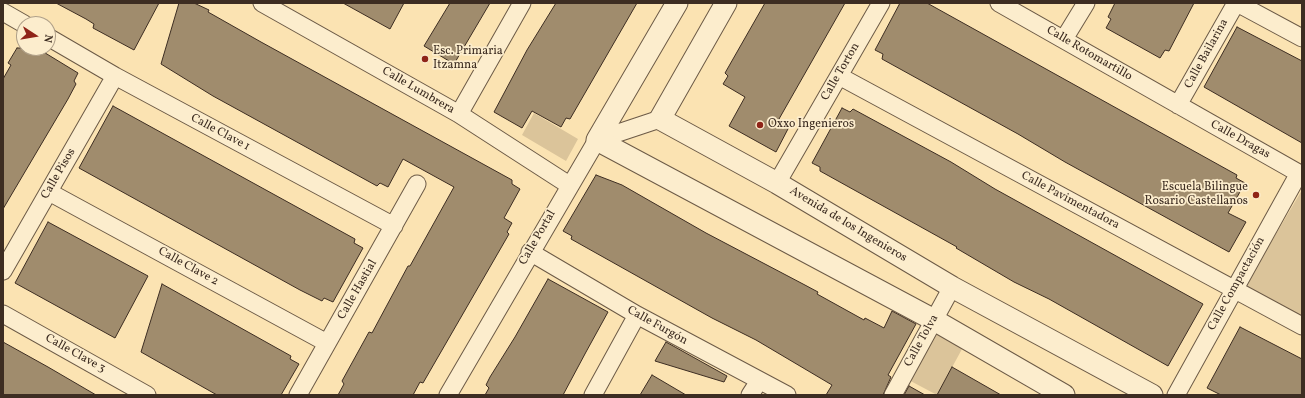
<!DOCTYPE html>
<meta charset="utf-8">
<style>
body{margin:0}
#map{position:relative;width:1305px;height:398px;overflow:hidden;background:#fbe3b2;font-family:Vollkorn,serif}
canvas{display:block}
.frame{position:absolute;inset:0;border:4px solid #3d2d22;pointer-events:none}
.north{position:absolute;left:16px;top:16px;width:40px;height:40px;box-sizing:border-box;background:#fcedcd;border:1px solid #b0a089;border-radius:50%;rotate:102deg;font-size:11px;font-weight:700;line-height:16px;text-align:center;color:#3d2d22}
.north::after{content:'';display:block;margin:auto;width:14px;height:18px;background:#8f2418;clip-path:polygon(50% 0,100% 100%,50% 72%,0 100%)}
</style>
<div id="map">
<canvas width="1305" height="398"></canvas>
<div class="frame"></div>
<div class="north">N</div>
</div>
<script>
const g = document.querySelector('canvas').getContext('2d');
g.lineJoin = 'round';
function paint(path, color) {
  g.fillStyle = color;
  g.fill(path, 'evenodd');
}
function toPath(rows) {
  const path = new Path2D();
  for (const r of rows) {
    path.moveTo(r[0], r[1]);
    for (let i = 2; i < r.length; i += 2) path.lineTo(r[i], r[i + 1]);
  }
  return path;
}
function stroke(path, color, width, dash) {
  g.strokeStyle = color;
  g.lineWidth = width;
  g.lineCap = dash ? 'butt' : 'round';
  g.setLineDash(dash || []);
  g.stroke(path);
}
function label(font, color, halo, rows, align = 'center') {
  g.font = font + ' Vollkorn,serif';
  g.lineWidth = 3.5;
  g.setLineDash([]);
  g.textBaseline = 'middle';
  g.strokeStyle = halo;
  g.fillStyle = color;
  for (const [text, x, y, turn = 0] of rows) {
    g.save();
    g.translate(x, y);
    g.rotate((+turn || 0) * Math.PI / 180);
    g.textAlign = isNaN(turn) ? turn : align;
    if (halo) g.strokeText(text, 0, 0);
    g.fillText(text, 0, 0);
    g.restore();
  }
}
const green = toPath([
 [534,113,578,139,566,161,522,135],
 [1302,190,1302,317,1244,288],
 [934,320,968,338,937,395,905,378]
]);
const building = toPath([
 [56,3,159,3,134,50,93,28,94,24,86,19,56,3],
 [179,3,194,3,209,10,208,12,261,42,512,180,512,184,520,189,504,218,512,223,507,232,509,234,423,383,420,382,413,395,338,395,344,384,342,381,369,332,372,333,408,266,410,266,454,187,403,159,388,187,380,183,377,186,213,96,161,64,179,3],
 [343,3,404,3,390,29,343,3],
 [450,3,490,3,454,64,424,46,450,3],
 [556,3,637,3,570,119,566,118,561,127,532,111,522,128,494,112,527,50,556,3],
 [765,3,845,3,779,119,790,125,776,152,729,126,745,97,723,84,728,76,725,73,765,3],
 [900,3,927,3,1237,175,1236,178,1245,183,1228,213,1246,222,1229,252,1065,162,1018,134,882,59,883,54,875,50,900,3],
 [1115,3,1194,3,1169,51,1165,50,1160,58,1106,28,1111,19,1108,17,1115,3],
 [1237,27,1302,61,1302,143,1204,87,1237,27],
 [17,48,37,48,78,73,74,81,76,84,68,99,3,209,3,79,11,65,8,63,17,48],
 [113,106,355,239,354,243,363,248,333,302,324,298,322,301,300,290,79,168,113,106],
 [842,108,850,112,853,109,951,162,995,189,1203,304,1168,366,1049,299,1014,282,956,248,957,247,820,171,820,167,812,163,842,108],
 [596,175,622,185,706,233,803,284,818,292,817,294,864,320,865,318,884,328,892,311,916,324,888,375,891,377,883,395,826,395,832,385,756,340,712,318,571,239,572,236,563,231,596,175],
 [48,222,148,276,115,338,15,283,48,222],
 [548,279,608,312,586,352,563,395,485,395,489,388,486,385,490,377,515,337,548,279],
 [162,284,291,356,290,359,299,364,281,395,217,395,141,352,162,284],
 [1240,327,1302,359,1302,395,1221,395,1207,388,1240,327],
 [3,342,48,367,96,395,3,395,3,342],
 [666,342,727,376,724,382,655,361,666,342],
 [952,367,1001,395,937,395,952,367],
 [652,375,686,395,640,395,652,375],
 [909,386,925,395,904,395,909,386]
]);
const minor = toPath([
 [262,3,459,114,569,185],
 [999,3,1302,175],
 [1237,3,1302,38],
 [3,12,24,24],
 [48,37,115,76,394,226],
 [1064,39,1086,3],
 [839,76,1302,326],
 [1178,105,1236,3],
 [459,114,522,3],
 [777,183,881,3],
 [49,192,327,343],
 [530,252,637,315,787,395],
 [3,271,115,76],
 [3,314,147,395],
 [298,395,417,184],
 [448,395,597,140,660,119],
 [593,395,637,315],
 [750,395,759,381],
 [893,395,952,287],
 [1176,395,1299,173]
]);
const tertiary = toPath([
 [677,3,597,140,934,320,1064,395],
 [726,3,660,119,777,183,952,287,1152,395]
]);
const markers = [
 [425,59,4,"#8f2418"],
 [760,125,4,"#8f2418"],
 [1256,195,4,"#8f2418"]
];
const poiNames = [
 ["Esc. Primaria",433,52],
 ["Itzamna",433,66],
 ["Oxxo Ingenieros",768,125],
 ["Escuela Bilingue",1248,188,"right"],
 ["Rosario Castellanos",1248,202,"right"]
];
const streetNames = [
 ["Calle Rotomartillo",1089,54,30],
 ["Calle Bailarina",1207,54,-61],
 ["Calle Torton",841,72,-60],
 ["Calle Lumbrera",418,91,30],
 ["Calle Clave 1",220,133,28],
 ["Calle Dragas",1240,140,29],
 ["Calle Pisos",59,174,-60],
 ["Calle Pavimentadora",1070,201,28],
 ["Avenida de los Ingenieros",848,225,31],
 ["Calle Portal",538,238,-60],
 ["Calle Clave 2",188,267,29],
 ["Calle Compactación",1237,284,-61],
 ["Calle Hastial",358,290,-60],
 ["Calle Furgón",657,326,29],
 ["Calle Tolva",922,341,-61],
 ["Calle Clave 3",75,354,29]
];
paint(green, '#dbc49a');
paint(building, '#a08c6d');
stroke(building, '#3d2d22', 1);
stroke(minor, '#6c5a46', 19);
stroke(tertiary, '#6c5a46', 23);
stroke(minor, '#fcedcd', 17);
stroke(tertiary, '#fcedcd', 21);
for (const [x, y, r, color] of markers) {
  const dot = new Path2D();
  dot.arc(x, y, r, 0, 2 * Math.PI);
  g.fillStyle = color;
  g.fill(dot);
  stroke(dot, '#fcedcd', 1.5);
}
label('12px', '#3d2d22', '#fcedcd', poiNames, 'left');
label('12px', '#3d2d22', '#fcedcd', streetNames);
</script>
